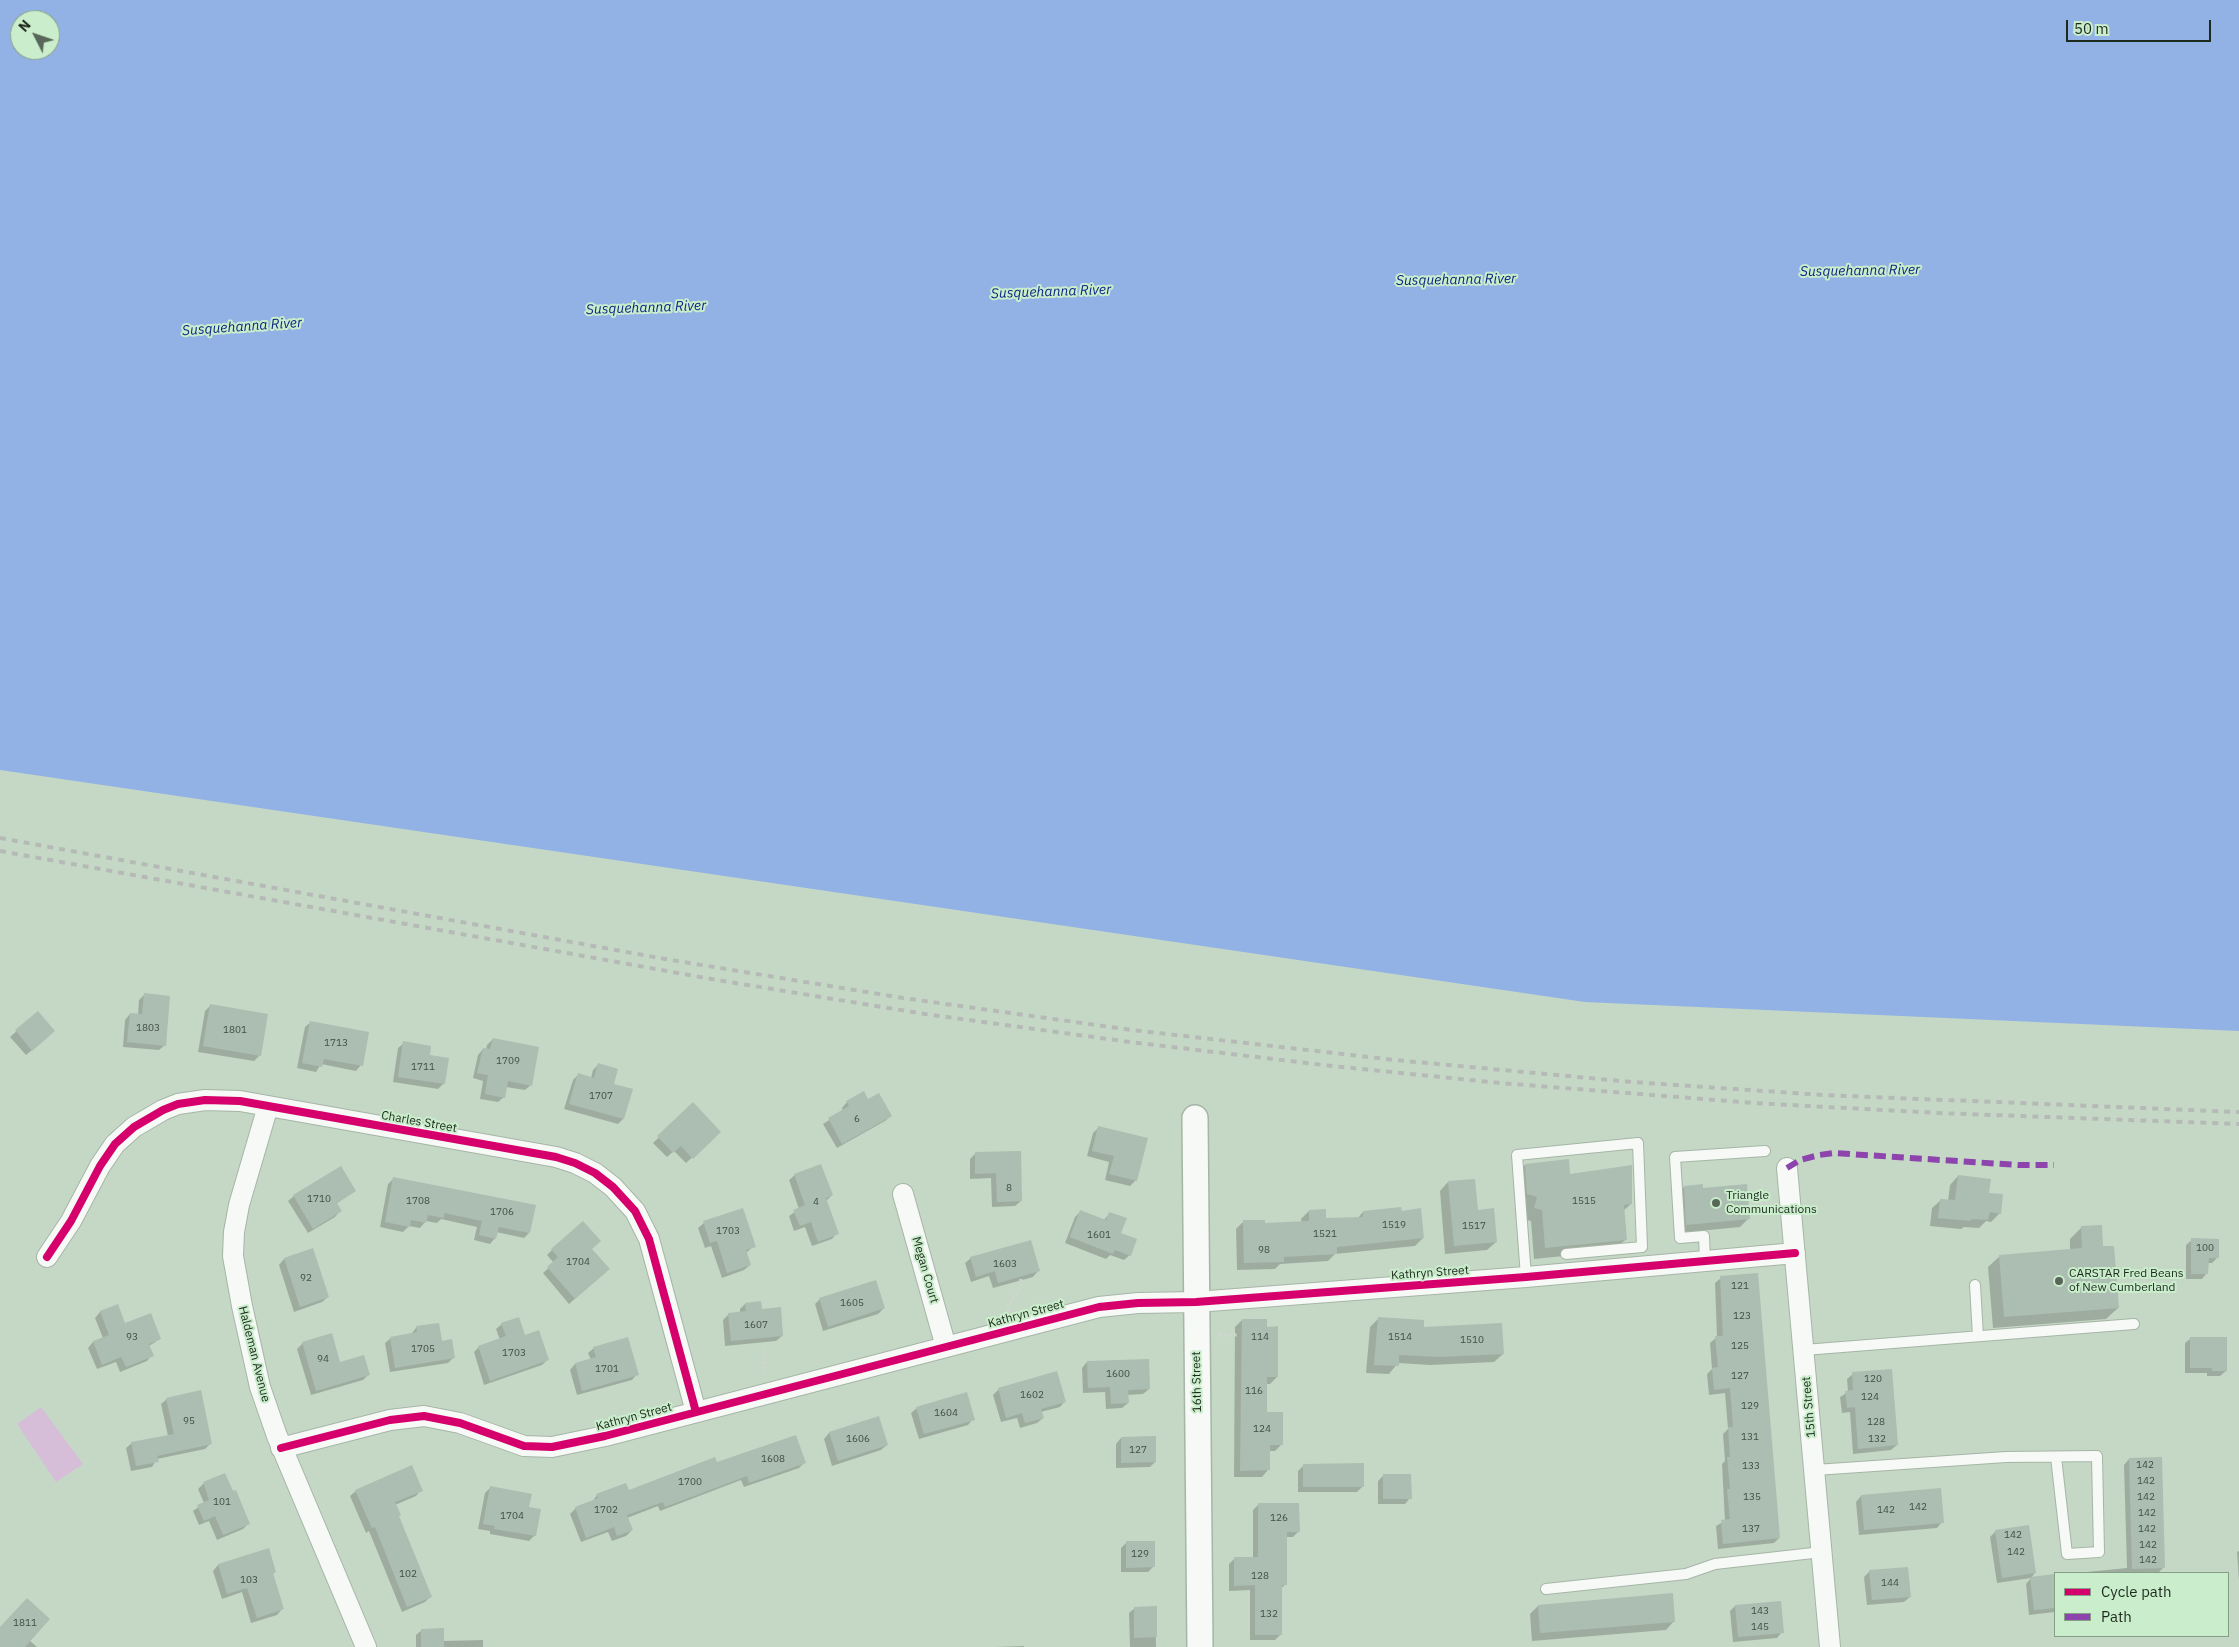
<!DOCTYPE html>
<style>
body{margin:0}
#map{position:relative;width:2239px;height:1647px;overflow:hidden;background:#c5d8c6;font-family:"IBM Plex Sans",sans-serif}
canvas{display:block}
.legend{position:absolute;left:2054px;top:1572px;width:175px;height:65px;box-sizing:border-box;background:#caedcb;border:1px solid #859f86;margin:0;padding:6px 9px;list-style:none;font-size:15px;color:#1d2a1e}
.legend li{display:flex;align-items:center;gap:10px;height:25px}
.legend b{width:25px;border:1px solid #859f86}
.north{position:absolute;left:10px;top:10px;width:50px;height:50px;box-sizing:border-box;background:#caedcb;border:1px solid #859f86;border-radius:50%;rotate:311deg;font-size:14px;font-weight:700;line-height:20px;text-align:center;color:#1d2a1e}
.north::after{content:'';display:block;margin:auto;width:18px;height:22px;background:#586759;clip-path:polygon(50% 0,100% 100%,50% 72%,0 100%)}
.scale{position:absolute;left:2066px;top:20px;width:145px;height:22px;box-sizing:border-box;border:2px solid #1d2a1e;border-top:0;padding-left:6px;font-size:15px;line-height:18px;white-space:nowrap;color:#1d2a1e;-webkit-text-stroke:4px #caedcb;paint-order:stroke}
</style>
<div id="map">
<canvas width="2239" height="1647"></canvas>
<ul class="legend">
<li><b style="height:6px;background:#d6006c"></b>Cycle path</li>
<li><b style="height:6px;background:#8e44ad"></b>Path</li>
</ul>
<div class="north">N</div>
<div class="scale">50 m</div>
</div>
<script>
const g = document.querySelector('canvas').getContext('2d');
g.lineJoin = 'round';
function paint(path, color) {
  g.fillStyle = color;
  g.fill(path, 'evenodd');
}
function toPath(rows) {
  const path = new Path2D();
  for (const r of rows) {
    path.moveTo(r[0], r[1]);
    for (let i = 2; i < r.length; i += 2) path.lineTo(r[i], r[i + 1]);
  }
  return path;
}
function stroke(path, color, width, dash) {
  g.strokeStyle = color;
  g.lineWidth = width;
  g.lineCap = dash ? 'butt' : 'round';
  g.setLineDash(dash || []);
  g.stroke(path);
}
function label(font, color, halo, rows, align = 'center') {
  g.font = font + ' "IBM Plex Sans",sans-serif';
  g.lineWidth = 4;
  g.setLineDash([]);
  g.textBaseline = 'middle';
  g.strokeStyle = halo;
  g.fillStyle = color;
  for (const [text, x, y, turn = 0] of rows) {
    g.save();
    g.translate(x, y);
    g.rotate((+turn || 0) * Math.PI / 180);
    g.textAlign = isNaN(turn) ? turn : align;
    if (halo) g.strokeText(text, 0, 0);
    g.fillText(text, 0, 0);
    g.restore();
  }
}
const green = toPath([
 [41,1407,83,1464,56,1482,17,1424]
]);
const water = toPath([
 [0,0,2239,0,2239,1031,1585,1002,0,770],
 [20,20,50,20,50,50,20,50]
]);
const shadow = toPath([
 [144,995,165,1045,159,1050,123,1047,125,1020,130,1014,138,1015,139,1000],
 [210,1006,260,1055,254,1061,198,1052,205,1011],
 [38,1012,48,1037,26,1055,10,1037],
 [311,1022,361,1065,356,1071,321,1064,316,1072,297,1068,305,1027],
 [493,1039,531,1085,525,1090,506,1087,504,1097,498,1102,480,1099,483,1081,473,1078,478,1055,483,1049,486,1050,487,1045],
 [404,1043,428,1056,444,1083,438,1089,393,1082,398,1048],
 [598,1065,612,1084,631,1090,623,1119,618,1124,564,1109,573,1080,578,1075,591,1078,593,1070],
 [868,1100,891,1116,885,1121,837,1148,823,1124,843,1111,842,1108,847,1102],
 [693,1104,720,1132,686,1163,674,1151,667,1157,653,1143],
 [1099,1127,1136,1180,1130,1186,1105,1180,1109,1162,1087,1156,1093,1133],
 [1020,1152,1021,1201,1015,1206,992,1207,991,1178,970,1179,970,1159,975,1154],
 [1525,1165,1569,1176,1631,1204,1623,1211,1626,1239,1614,1251,1534,1259,1531,1221,1523,1219,1526,1208,1516,1205,1514,1176],
 [795,1175,832,1195,826,1201,837,1233,832,1239,812,1246,805,1227,794,1231,789,1216,799,1209,789,1180],
 [1958,1176,1988,1194,2000,1213,1991,1222,1986,1221,1979,1228,1964,1227,1961,1229,1930,1226,1932,1208,1941,1200,1948,1201,1950,1185],
 [394,1178,529,1233,524,1238,496,1232,495,1238,490,1244,474,1240,477,1227,441,1219,437,1223,426,1221,420,1228,409,1226,403,1232,380,1227,388,1184],
 [1448,1182,1476,1211,1496,1242,1487,1250,1445,1254,1440,1191],
 [1684,1187,1702,1189,1748,1219,1740,1227,1678,1233,1676,1195],
 [355,1191,336,1204,340,1211,335,1217,308,1233,288,1201,294,1196],
 [1309,1211,1325,1220,1358,1218,1363,1212,1401,1212,1423,1238,1415,1246,1335,1254,1328,1261,1280,1264,1275,1269,1237,1270,1236,1229,1244,1221,1264,1224,1302,1223,1301,1219],
 [1080,1212,1103,1221,1110,1213,1130,1255,1124,1260,1110,1255,1106,1259,1065,1243,1075,1217],
 [704,1223,754,1246,746,1253,750,1265,744,1270,722,1278,711,1246,705,1248,698,1228],
 [2081,1228,2102,1248,2118,1308,2106,1319,1993,1328,1988,1267,2000,1256,2070,1250,2070,1239],
 [2192,1240,2218,1257,2212,1263,2207,1263,2207,1273,2202,1279,2186,1279,2186,1245],
 [591,1249,603,1274,569,1304,543,1273,554,1263,547,1255,552,1250],
 [971,1258,1038,1271,1033,1277,993,1288,989,1276,971,1282,965,1263],
 [284,1259,328,1297,322,1302,294,1312,279,1265],
 [1721,1278,1779,1538,1774,1543,1718,1549,1716,1526,1725,1521,1722,1464,1725,1461,1723,1434,1728,1429,1725,1393,1709,1395,1707,1374,1712,1369,1710,1343,1717,1337,1715,1283],
 [820,1299,884,1308,878,1314,823,1331,815,1304],
 [745,1304,761,1310,782,1336,776,1341,725,1346,723,1320,729,1314,740,1313,740,1309],
 [117,1306,125,1325,160,1339,149,1346,152,1355,147,1361,120,1372,116,1362,97,1369,88,1348,93,1342,103,1338,95,1318,100,1312],
 [1378,1319,1422,1328,1503,1354,1494,1362,1430,1365,1398,1363,1389,1374,1366,1373,1370,1327],
 [1242,1320,1266,1328,1277,1377,1270,1384,1266,1384,1266,1413,1282,1444,1275,1451,1268,1451,1268,1470,1262,1477,1234,1477,1235,1327],
 [438,1324,441,1342,454,1357,448,1363,390,1372,385,1343,391,1338,411,1334,416,1328],
 [502,1324,524,1337,547,1360,542,1365,484,1385,474,1352,479,1347,500,1340,496,1329],
 [2191,1338,2226,1371,2220,1376,2207,1376,2207,1373,2185,1373,2185,1343],
 [303,1343,339,1364,368,1375,363,1380,311,1395,297,1349],
 [594,1348,637,1374,632,1380,577,1395,570,1370,575,1364,591,1360,588,1353],
 [1087,1362,1149,1389,1143,1394,1127,1395,1128,1403,1122,1408,1106,1409,1105,1392,1083,1393,1082,1368],
 [1853,1374,1897,1445,1891,1450,1853,1454,1850,1412,1842,1413,1840,1397,1848,1392,1847,1379],
 [999,1389,1065,1401,1060,1407,1041,1412,1043,1418,1037,1423,1020,1428,1017,1418,1001,1422,993,1395],
 [167,1399,211,1443,205,1449,157,1459,152,1467,131,1471,126,1448,132,1443,168,1436,161,1404],
 [917,1408,973,1419,968,1425,919,1439,911,1413],
 [878,1418,887,1445,881,1450,832,1466,824,1439,829,1433],
 [1121,1438,1155,1462,1150,1467,1116,1468,1116,1444],
 [2129,1459,2164,1567,2158,1573,2077,1573,2127,1568,2124,1465],
 [804,1463,799,1468,744,1487,741,1480,660,1511,658,1506,627,1518,632,1530,626,1536,612,1541,608,1532,581,1542,570,1514,576,1508,592,1502,597,1495,628,1492,716,1464],
 [1304,1465,1363,1486,1357,1492,1298,1492,1298,1471],
 [225,1475,249,1523,243,1529,217,1540,209,1521,199,1525,193,1511,204,1503,198,1489,203,1484],
 [1383,1476,1410,1498,1405,1504,1378,1504,1378,1481],
 [490,1488,535,1535,529,1541,490,1534,490,1531,478,1529,485,1493],
 [421,1490,416,1496,395,1505,398,1517,430,1597,425,1602,402,1612,369,1531,366,1533,350,1496,356,1491],
 [1861,1496,1942,1522,1937,1528,1859,1535,1856,1502],
 [1258,1505,1298,1532,1293,1537,1286,1537,1285,1585,1280,1589,1281,1634,1275,1640,1250,1640,1250,1590,1229,1591,1229,1564,1235,1558,1253,1558,1253,1510],
 [1996,1531,2035,1573,2031,1578,1997,1583,1990,1537],
 [1126,1543,1154,1566,1148,1572,1121,1572,1121,1548],
 [268,1550,275,1572,272,1575,282,1609,277,1615,251,1623,242,1592,222,1599,213,1571,218,1565],
 [2239,1551,2239,1581,2237,1552],
 [1870,1571,1910,1597,1904,1602,1867,1605,1864,1577],
 [2055,1576,2055,1612,2029,1615,2026,1584,2031,1578],
 [1538,1606,1674,1621,1666,1630,1532,1641,1530,1614],
 [1735,1606,1782,1632,1777,1638,1733,1642,1730,1611],
 [1155,1607,1156,1647,1130,1647,1129,1613,1135,1608],
 [0,1629,29,1640,37,1647,0,1647],
 [422,1630,443,1641,483,1640,483,1647,416,1647,416,1635],
 [1024,1646,1024,1647,995,1647]
]);
const building = toPath([
 [144,993,170,996,166,1046,127,1042,130,1013,142,1014],
 [210,1004,268,1014,261,1056,203,1046],
 [38,1011,55,1031,32,1051,15,1030],
 [310,1021,369,1032,363,1066,324,1059,322,1067,302,1063],
 [493,1038,539,1047,532,1086,508,1081,505,1098,485,1094,488,1075,477,1073,483,1048,490,1049],
 [403,1041,431,1046,430,1055,449,1058,445,1084,398,1077],
 [598,1063,618,1069,614,1084,633,1089,624,1119,569,1104,578,1073,594,1078],
 [864,1091,868,1099,879,1093,892,1116,842,1144,828,1118,849,1106,846,1101],
 [693,1102,721,1132,693,1159,681,1146,673,1153,657,1136],
 [1098,1126,1148,1138,1137,1181,1109,1174,1114,1156,1092,1151],
 [1021,1151,1022,1201,997,1202,996,1173,975,1174,975,1152],
 [1569,1159,1570,1174,1632,1165,1632,1204,1624,1205,1627,1240,1545,1248,1542,1210,1534,1208,1537,1197,1527,1194,1525,1164],
 [821,1164,833,1195,826,1198,839,1234,818,1242,811,1222,800,1226,793,1210,805,1205,794,1174],
 [341,1166,356,1191,337,1203,342,1211,313,1229,293,1195],
 [1958,1175,1991,1179,1989,1193,2003,1194,2001,1214,1990,1212,1988,1220,1971,1219,1971,1221,1938,1218,1940,1199,1955,1200],
 [393,1177,536,1205,530,1233,499,1227,496,1239,479,1235,482,1221,444,1213,444,1218,428,1215,426,1223,411,1220,410,1227,385,1222],
 [1475,1179,1478,1210,1494,1208,1497,1242,1454,1246,1448,1181],
 [1703,1184,1703,1188,1747,1184,1750,1219,1686,1225,1684,1186],
 [1401,1207,1402,1211,1421,1208,1424,1238,1337,1247,1337,1254,1284,1257,1284,1262,1244,1263,1243,1220,1265,1220,1265,1223,1309,1221,1309,1210,1326,1209,1326,1218,1363,1217,1363,1211],
 [743,1208,756,1247,746,1250,751,1265,727,1273,717,1241,710,1243,703,1221],
 [1080,1210,1106,1220,1109,1212,1127,1218,1121,1233,1137,1239,1131,1256,1115,1250,1113,1254,1070,1237],
 [583,1221,601,1241,592,1249,610,1269,575,1299,547,1267,558,1257,551,1249],
 [2102,1225,2103,1246,2114,1246,2119,1308,2004,1317,1999,1255,2082,1248,2081,1226],
 [2191,1238,2219,1239,2219,1258,2209,1258,2208,1274,2191,1274],
 [1031,1240,1040,1271,998,1283,995,1271,976,1277,970,1257],
 [313,1248,329,1297,300,1307,284,1258],
 [1758,1273,1780,1538,1723,1544,1721,1520,1730,1519,1727,1489,1730,1489,1727,1457,1730,1457,1728,1427,1733,1427,1730,1388,1714,1390,1712,1368,1718,1367,1715,1336,1723,1336,1720,1276],
 [876,1280,885,1308,828,1327,819,1298],
 [761,1301,762,1309,781,1307,783,1336,731,1341,728,1313,746,1311,745,1303],
 [118,1304,125,1323,151,1313,161,1339,149,1344,154,1356,126,1367,121,1357,102,1365,93,1341,109,1335,100,1311],
 [519,1317,525,1335,539,1330,549,1360,490,1381,478,1346,506,1336,501,1323],
 [1378,1317,1424,1320,1424,1327,1502,1323,1504,1354,1440,1357,1399,1355,1399,1366,1374,1365],
 [1242,1319,1267,1319,1267,1327,1278,1326,1278,1377,1267,1377,1267,1412,1283,1412,1283,1445,1270,1445,1270,1470,1240,1471],
 [439,1323,442,1341,452,1339,455,1358,395,1368,390,1337,417,1332,416,1326],
 [332,1333,340,1362,364,1355,370,1375,316,1391,302,1342],
 [628,1337,639,1375,582,1391,575,1363,596,1357,593,1347],
 [2190,1337,2227,1337,2227,1371,2212,1371,2212,1368,2190,1368],
 [1149,1359,1150,1389,1128,1390,1129,1403,1111,1404,1110,1387,1088,1388,1087,1361],
 [1892,1369,1898,1445,1858,1449,1855,1407,1847,1408,1845,1391,1853,1390,1852,1372],
 [1057,1371,1066,1402,1041,1409,1044,1418,1025,1423,1022,1413,1006,1418,998,1388],
 [201,1390,212,1444,157,1456,159,1462,136,1466,131,1442,174,1434,166,1398],
 [967,1392,975,1420,924,1434,916,1407],
 [879,1416,888,1445,838,1461,829,1432],
 [796,1435,806,1463,749,1483,747,1476,665,1507,663,1502,627,1515,633,1530,617,1536,614,1527,586,1538,575,1507,598,1498,596,1494,626,1483,629,1490,715,1457,717,1462],
 [1156,1436,1156,1462,1121,1463,1121,1437],
 [2162,1457,2165,1568,2132,1569,2129,1458],
 [1364,1463,1364,1487,1303,1487,1303,1464],
 [412,1465,423,1491,395,1502,401,1515,399,1516,432,1597,407,1607,375,1527,372,1528,355,1490],
 [225,1473,233,1491,236,1490,250,1524,223,1535,215,1516,204,1521,197,1505,209,1500,203,1482],
 [1383,1474,1411,1474,1412,1499,1383,1499],
 [490,1486,532,1494,529,1507,541,1509,536,1536,494,1529,495,1526,483,1524],
 [1941,1488,1944,1523,1864,1530,1861,1495],
 [1258,1503,1299,1503,1300,1532,1287,1532,1287,1585,1282,1585,1282,1635,1255,1635,1255,1585,1234,1586,1234,1557,1258,1557],
 [2029,1525,2036,1573,2002,1578,1995,1530],
 [1126,1541,1155,1541,1155,1567,1126,1568],
 [269,1548,276,1572,273,1573,284,1609,257,1618,247,1588,227,1594,218,1564],
 [1908,1567,1911,1597,1872,1600,1869,1570],
 [2055,1574,2055,1608,2034,1610,2030,1577],
 [1673,1593,1675,1622,1540,1633,1538,1605],
 [27,1598,50,1619,25,1647,0,1647,0,1627],
 [1781,1601,1784,1633,1738,1637,1735,1605],
 [1157,1606,1157,1637,1134,1638,1134,1607],
 [444,1628,444,1647,421,1647,421,1629]
]);
const path = toPath([
 [1750,1204,1772,1203],
 [1009,1312,1008,1305,1020,1288,1021,1279],
 [1219,1335,1238,1335],
 [763,1374,765,1343]
]);
const service = toPath([
 [1705,1262,1704,1236,1680,1238,1675,1157,1765,1151],
 [1526,1277,1517,1155,1638,1143,1642,1247,1566,1254],
 [1975,1285,1978,1336],
 [1804,1350,2134,1324],
 [1815,1470,2006,1457,2097,1456,2099,1552,2067,1554,2056,1457],
 [1546,1589,1686,1574,1715,1564,1822,1552]
]);
const minor = toPath([
 [268,1106,239,1205,234,1232,233,1256,242,1306,260,1387,277,1436,366,1647],
 [1787,1168,1830,1647],
 [903,1194,946,1347],
 [47,1257,71,1221,100,1166,115,1144,134,1127,163,1110,178,1104,205,1100,240,1101,556,1157,575,1163,595,1173,613,1187,635,1211,649,1239,696,1412],
 [281,1448,390,1420,424,1416,460,1423,524,1446,552,1447,605,1436,1099,1307,1138,1303,1196,1302,1526,1277,1795,1253]
]);
const tertiary = toPath([
 [1195,1118,1200,1647]
]);
const rail = toPath([
 [0,838,665,959,903,998,1132,1030,1395,1060,1632,1082,1823,1095,2239,1112],
 [0,851,717,980,925,1014,1130,1042,1332,1066,1500,1083,1754,1103,1938,1113,2239,1124]
]);
const quiet = toPath([
 [1787,1168,1800,1160,1819,1155,1834,1153,2018,1165,2054,1165]
]);
const cycleway = toPath([
 [47,1257,71,1221,100,1166,115,1144,134,1127,163,1110,178,1104,205,1100,240,1101,556,1157,575,1163,595,1173,613,1187,635,1211,649,1239,696,1412],
 [281,1448,390,1420,424,1416,460,1423,524,1446,552,1447,605,1436,1099,1307,1138,1303,1196,1302,1526,1277,1795,1253]
]);
const markers = [
 [1716,1203,5,"#586759"],
 [2059,1281,5,"#586759"]
];
const numberNames = [
 ["1803",148,1028],
 ["1801",235,1030],
 ["1713",336,1043],
 ["1709",508,1061],
 ["1711",423,1067],
 ["1707",601,1096],
 ["6",857,1119],
 ["8",1009,1188],
 ["1710",319,1199],
 ["1708",418,1201],
 ["1515",1584,1201],
 ["4",816,1202],
 ["1706",502,1212],
 ["1519",1394,1225],
 ["1517",1474,1226],
 ["1703",728,1231],
 ["1521",1325,1234],
 ["1601",1099,1235],
 ["100",2205,1248],
 ["98",1264,1250],
 ["1704",578,1262],
 ["1603",1005,1264],
 ["92",306,1278],
 ["121",1740,1286],
 ["1605",852,1303],
 ["123",1742,1316],
 ["1607",756,1325],
 ["93",132,1337],
 ["114",1260,1337],
 ["1514",1400,1337],
 ["1510",1472,1340],
 ["125",1740,1346],
 ["1705",423,1349],
 ["1703",514,1353],
 ["94",323,1359],
 ["1701",607,1369],
 ["1600",1118,1374],
 ["127",1740,1376],
 ["120",1873,1379],
 ["116",1254,1391],
 ["1602",1032,1395],
 ["124",1870,1397],
 ["129",1750,1406],
 ["1604",946,1413],
 ["95",189,1421],
 ["128",1876,1422],
 ["124",1262,1429],
 ["131",1750,1437],
 ["1606",858,1439],
 ["132",1877,1439],
 ["127",1138,1450],
 ["1608",773,1459],
 ["142",2145,1465],
 ["133",1751,1466],
 ["142",2146,1481],
 ["1700",690,1482],
 ["135",1752,1497],
 ["142",2146,1497],
 ["101",222,1502],
 ["142",1918,1507],
 ["1702",606,1510],
 ["142",1886,1510],
 ["142",2147,1513],
 ["1704",512,1516],
 ["126",1279,1518],
 ["137",1751,1529],
 ["142",2147,1529],
 ["142",2013,1535],
 ["142",2148,1545],
 ["142",2016,1552],
 ["129",1140,1554],
 ["142",2148,1560],
 ["102",408,1574],
 ["128",1260,1576],
 ["103",249,1580],
 ["144",1890,1583],
 ["143",1760,1611],
 ["132",1269,1614],
 ["1811",25,1623],
 ["145",1760,1627]
];
const streetNames = [
 ["Charles Street",419,1122,10],
 ["Megan Court",925,1270,74],
 ["Kathryn Street",1430,1273,-4],
 ["Kathryn Street",1026,1314,-15],
 ["Haldeman Avenue",254,1354,76],
 ["16th Street",1197,1382,-91],
 ["15th Street",1809,1407,-95],
 ["Kathryn Street",634,1417,-15]
];
const poiNames = [
 ["Triangle",1726,1196],
 ["Communications",1726,1210],
 ["CARSTAR Fred Beans",2069,1274],
 ["of New Cumberland",2069,1288]
];
const waterNames = [
 ["Susquehanna River",1860,271,-1],
 ["Susquehanna River",1456,280,-1],
 ["Susquehanna River",1051,292,-2],
 ["Susquehanna River",646,308,-2],
 ["Susquehanna River",242,327,-4]
];
paint(green, '#d6bed8');
paint(water, '#92b2e6');
paint(shadow, '#0003');
paint(building, '#acbdb1');
stroke(service, '#a6b5a6', 12);
stroke(minor, '#a6b5a6', 22);
stroke(tertiary, '#a6b5a6', 28);
stroke(path, '#d0d5d0', 3, [2.5, 2.5]);
stroke(service, '#f6f9f6', 10);
stroke(minor, '#f6f9f6', 20);
stroke(tertiary, '#f6f9f6', 25);
stroke(rail, '#b6bab6', 4, [6, 6]);
stroke(quiet, '#8e44ad', 6, [12, 6]);
stroke(cycleway, '#d6006c', 8);
for (const [x, y, r, color] of markers) {
  const dot = new Path2D();
  dot.arc(x, y, r, 0, 2 * Math.PI);
  g.fillStyle = color;
  g.fill(dot);
  stroke(dot, '#caedcb', 2);
}
label('10px', '#414f43', null, numberNames);
label('12px', '#1d2a1e', '#caedcb', streetNames);
label('12px', '#1d2a1e', '#caedcb', poiNames, 'left');
label('italic 14px', '#0b2583', '#caedcb', waterNames);
</script>
